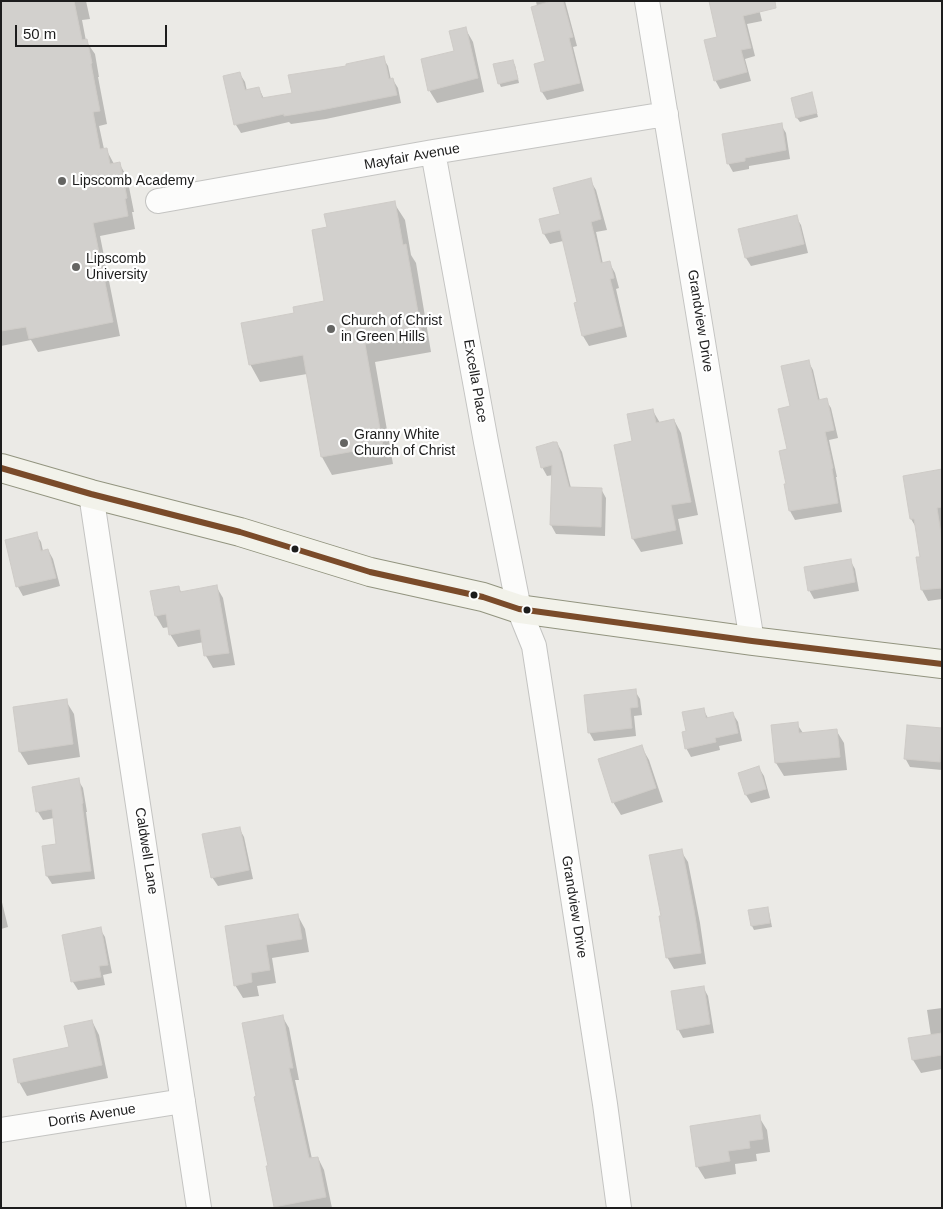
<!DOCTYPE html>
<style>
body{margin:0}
#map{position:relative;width:943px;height:1209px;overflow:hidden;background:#ebeae6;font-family:Arial,sans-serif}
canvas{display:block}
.frame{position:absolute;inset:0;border:2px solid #1d1d1d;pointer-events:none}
.scale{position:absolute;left:15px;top:25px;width:152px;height:22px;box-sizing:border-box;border:2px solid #1d1d1d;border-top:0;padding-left:6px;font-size:15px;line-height:18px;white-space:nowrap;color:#1d1d1d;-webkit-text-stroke:4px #fff;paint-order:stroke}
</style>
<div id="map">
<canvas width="943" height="1209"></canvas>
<div class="frame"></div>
<div class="scale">50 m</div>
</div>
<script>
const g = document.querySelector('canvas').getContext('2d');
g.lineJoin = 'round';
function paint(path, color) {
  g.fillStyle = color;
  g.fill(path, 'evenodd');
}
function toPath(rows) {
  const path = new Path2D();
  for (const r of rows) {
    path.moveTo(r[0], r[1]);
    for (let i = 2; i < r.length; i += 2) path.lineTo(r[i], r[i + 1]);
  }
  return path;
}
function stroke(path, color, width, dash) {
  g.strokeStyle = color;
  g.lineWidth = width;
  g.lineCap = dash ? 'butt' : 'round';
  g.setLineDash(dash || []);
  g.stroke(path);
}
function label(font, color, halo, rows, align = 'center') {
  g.font = font + ' Arial,sans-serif';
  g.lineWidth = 4.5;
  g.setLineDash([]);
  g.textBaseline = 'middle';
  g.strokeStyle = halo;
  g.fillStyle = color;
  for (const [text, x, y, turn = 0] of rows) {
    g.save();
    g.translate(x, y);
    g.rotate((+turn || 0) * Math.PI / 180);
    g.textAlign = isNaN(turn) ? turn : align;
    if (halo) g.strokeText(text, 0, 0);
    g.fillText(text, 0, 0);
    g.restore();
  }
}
const shadow = toPath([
 [1,1,86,1,90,19,82,20,86,41,95,54,99,77,98,77,107,124,99,126,104,149,106,149,114,164,119,163,127,177,134,212,132,212,135,229,100,236,120,336,38,352,31,340,1,346],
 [536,1,565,1,577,46,573,47,584,91,547,100,542,92,547,62],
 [710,1,758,5,762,21,747,24,755,56,745,59,751,81,720,89,715,80,719,38],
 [465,28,473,42,484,92,437,103,429,90,455,52],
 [383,58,388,66,391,80,393,80,398,88,401,103,326,119,291,124,289,122,241,133,236,125,240,74,245,82,247,91,259,88,264,99,293,94,348,67],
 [512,61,515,65,519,83,501,87,499,83],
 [811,94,813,98,818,117,800,122,797,118,793,98],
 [781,125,786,133,790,159,749,166,749,169,733,172,728,163],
 [590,180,596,190,607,230,596,232,603,264,609,262,615,273,619,288,616,289,627,337,589,346,583,336,578,303,563,241,550,244,544,234,541,220,561,215],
 [394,203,405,220,411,255,416,263,431,352,375,362,393,464,332,475,322,457,307,374,260,382,250,364,296,314,326,302,328,228],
 [796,217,801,225,808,253,751,266,746,258],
 [808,361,813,370,820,401,826,400,831,408,838,438,829,440,837,477,836,477,842,512,795,520,790,511,786,485,787,485,791,407],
 [653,411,660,423,674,420,681,433,698,515,678,519,683,544,641,552,633,539,634,442],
 [557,443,562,452,571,488,601,489,606,498,605,536,556,534,551,525,553,475,547,476,542,467],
 [942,471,942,599,928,601,922,590,918,558,922,558,917,529,911,519],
 [36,534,41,542,43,551,48,550,53,559,60,586,23,596,18,587,6,541],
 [850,560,855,569,859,591,814,599,809,590],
 [216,586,223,598,235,665,213,668,206,656,204,642,178,647,170,634,169,627,163,628,156,616,178,587,182,593],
 [635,691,640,699,642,715,634,716,636,736,594,741,589,732],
 [66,701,74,714,80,757,28,765,20,752,14,709],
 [703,709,708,718,733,714,738,722,742,741,719,746,720,750,691,757,686,748],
 [797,724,803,733,836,730,844,743,847,770,784,776,776,763],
 [942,729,942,770,910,767,905,758],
 [641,746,649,760,663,802,621,815,613,802],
 [759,768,764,776,770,798,751,803,746,795,740,774],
 [78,780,83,788,87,812,86,812,95,879,52,884,47,876,57,845,54,818,43,820,38,812],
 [239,828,244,837,253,879,218,886,212,877],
 [681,851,688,862,700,923,706,964,674,969,667,957],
 [1,898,8,927,1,929],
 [767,908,769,912,772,927,754,930,752,926,750,911],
 [298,916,305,929,309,952,272,958,276,983,257,986,259,996,243,998,235,985,226,927],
 [100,929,105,937,112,973,103,975,105,985,78,990,73,982,64,936],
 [703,987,708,996,714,1033,683,1038,678,1029],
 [942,1008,942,1069,921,1073,913,1060,931,1036,927,1010],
 [282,1016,289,1028,299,1080,295,1080,312,1159,318,1158,324,1170,332,1208,275,1208,267,1167,270,1167,257,1097],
 [92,1021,99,1035,108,1078,27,1096,19,1082,70,1048],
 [759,1117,767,1130,770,1152,756,1154,757,1161,735,1164,736,1174,705,1179,697,1166]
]);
const building = toPath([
 [1,1,74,1,82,40,87,39,92,63,91,64,100,111,93,112,100,149,107,148,110,164,120,162,127,198,125,199,128,216,93,223,113,322,29,339,26,327,1,331,1,1],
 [552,1,563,1,573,37,569,38,580,83,541,92,534,64,545,61,531,7,552,1],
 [709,1,775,1,776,8,743,16,751,48,741,50,747,72,714,81,704,40,717,37,709,1],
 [466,27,478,78,428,91,421,59,454,51,449,31,466,27],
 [384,56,389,79,393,78,397,95,321,110,284,116,284,114,234,125,223,76,240,72,245,90,259,87,262,98,292,93,288,75,346,66,346,64,384,56],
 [513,60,518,79,498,84,493,64,513,60],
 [812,92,817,113,796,118,791,98,812,92],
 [782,123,786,150,745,158,745,161,727,164,722,134,782,123],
 [591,178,601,219,591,222,601,263,610,261,614,278,610,279,622,326,582,336,574,303,577,302,560,230,543,234,539,219,560,214,553,188,591,178],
 [395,201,403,245,406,244,422,335,365,344,383,446,321,457,303,355,249,365,241,323,294,313,293,307,324,301,312,230,327,227,324,214,395,201],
 [797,215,804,244,745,258,738,229,797,215],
 [809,360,818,400,827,398,834,430,825,432,833,468,832,469,838,503,789,511,784,484,786,484,779,451,787,449,778,409,790,406,781,366,809,360],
 [653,409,656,423,674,419,691,502,671,505,676,530,632,539,614,445,632,441,627,414,653,409],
 [553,442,557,442,569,487,602,488,601,527,550,525,552,465,541,468,536,447,553,442],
 [942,469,942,507,937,508,942,540,942,588,921,590,916,557,920,557,914,519,910,519,903,476,942,469],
 [37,532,41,551,48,549,56,578,16,587,5,540,37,532],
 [851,559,855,582,808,591,804,567,851,559],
 [217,585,229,653,204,656,200,629,169,635,166,614,155,616,150,591,179,586,180,592,217,585],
 [636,689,638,707,630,708,632,728,588,733,584,695,636,689],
 [67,699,73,744,19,752,13,707,67,699],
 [704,708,706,718,733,712,738,733,715,738,716,742,685,749,682,732,686,731,682,712,704,708],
 [798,722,799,733,837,729,840,757,775,763,771,725,798,722],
 [907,725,942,728,940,762,904,759,907,725],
 [642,745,656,788,612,803,598,759,642,745],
 [759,766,766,789,745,795,738,773,759,766],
 [79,778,83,803,82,804,91,871,46,876,42,846,56,844,52,809,36,812,32,787,79,778],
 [240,827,249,870,211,878,202,834,240,827],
 [682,849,694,910,701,953,666,958,659,916,661,916,649,855,682,849],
 [768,907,770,923,751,926,748,910,768,907],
 [298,914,302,939,266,945,270,970,251,973,252,982,234,986,225,926,298,914],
 [101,927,108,965,99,966,101,977,71,982,62,935,101,927],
 [704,986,710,1024,677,1030,671,991,704,986],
 [283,1015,293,1068,289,1068,309,1158,318,1157,326,1197,274,1207,266,1166,268,1166,254,1097,256,1096,242,1023,283,1015],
 [92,1020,102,1065,18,1083,13,1059,69,1047,64,1026,92,1020],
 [942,1033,942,1055,912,1060,908,1038,942,1033],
 [760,1115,763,1139,749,1141,750,1148,728,1151,730,1161,696,1167,690,1126,760,1115]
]);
const street = toPath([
 [647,1,752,641],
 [433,152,486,442,519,609,534,646,605,1104,619,1208],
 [158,201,433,152,666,114],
 [91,494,199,1208],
 [1,1130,183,1101]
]);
const secondary = toPath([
 [1,468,91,494,240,532,370,572,483,597,519,609,752,641,942,664]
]);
const bus1 = toPath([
 [1,468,91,494,240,532,370,572,483,597,519,609,752,641,942,664]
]);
const markers = [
 [62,181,5,"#656563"],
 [76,267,5,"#656563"],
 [331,329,5,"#656563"],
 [344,443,5,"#656563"],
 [295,549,4.5,"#1d1d1d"],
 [474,595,4.5,"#1d1d1d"],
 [527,610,4.5,"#1d1d1d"]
];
const streetNames = [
 ["Mayfair Avenue",412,157,-10],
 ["Grandview Drive",700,321,81],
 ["Excella Place",475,381,80],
 ["Caldwell Lane",146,851,81],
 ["Grandview Drive",574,907,81],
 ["Dorris Avenue",92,1116,-9]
];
const poiNames = [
 ["Lipscomb Academy",72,181],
 ["Lipscomb",86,259],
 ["University",86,275],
 ["Church of Christ",341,321],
 ["in Green Hills",341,337],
 ["Granny White",354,435],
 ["Church of Christ",354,451]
];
paint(shadow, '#0003');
paint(building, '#d2d0cd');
stroke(building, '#cecbc7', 1);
stroke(street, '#c4c4c2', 26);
stroke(secondary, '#92947f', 30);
stroke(street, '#fcfcfb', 24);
stroke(secondary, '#f2f2ea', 28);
stroke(bus1, '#7a4b2a', 6);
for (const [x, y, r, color] of markers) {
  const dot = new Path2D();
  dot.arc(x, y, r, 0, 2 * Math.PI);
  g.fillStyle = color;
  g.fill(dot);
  stroke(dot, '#fff', 2);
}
label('14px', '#1d1d1d', '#fff', streetNames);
label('14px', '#1d1d1d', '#fff', poiNames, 'left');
</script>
